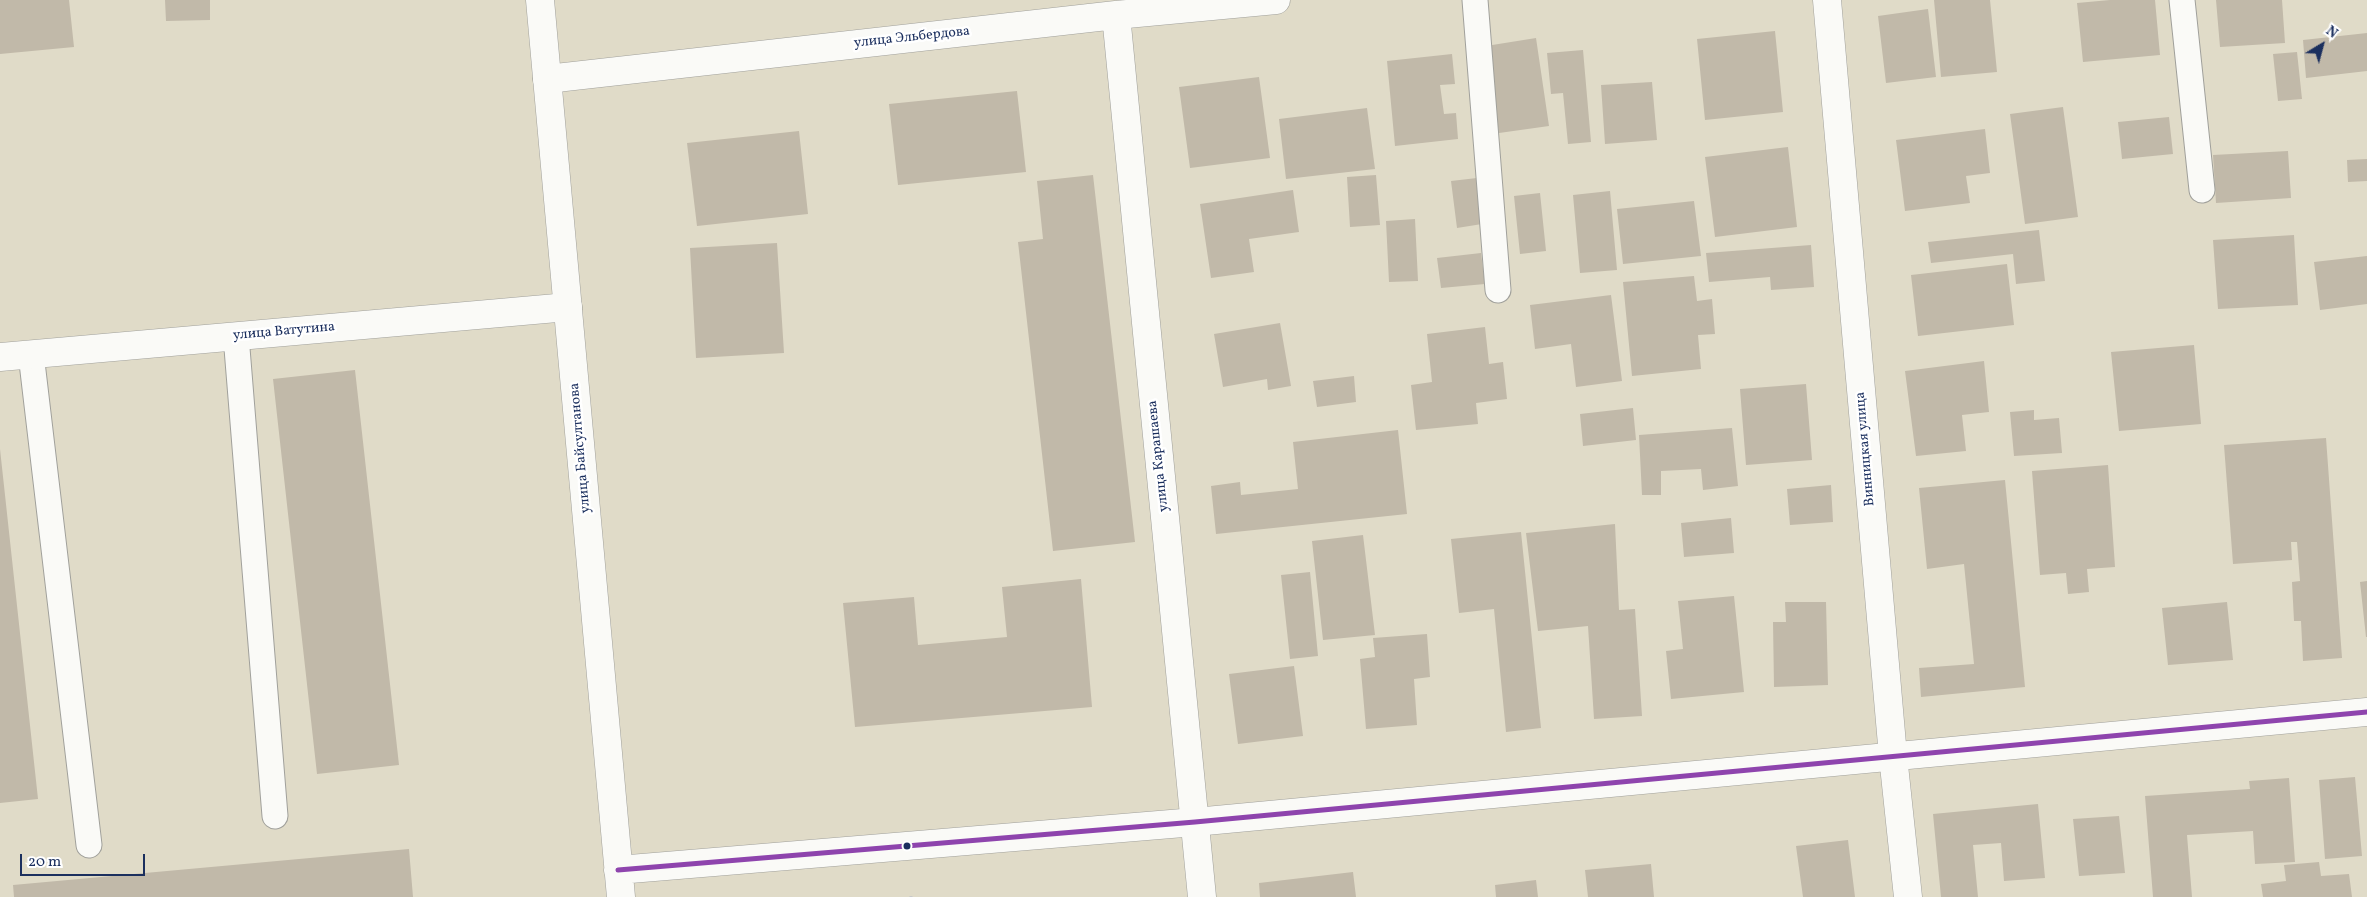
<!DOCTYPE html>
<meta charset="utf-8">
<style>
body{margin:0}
#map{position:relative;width:2367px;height:897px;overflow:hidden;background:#e0dbc8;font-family:Vollkorn,serif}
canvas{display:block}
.north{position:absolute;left:2297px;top:20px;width:50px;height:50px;-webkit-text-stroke:4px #fff;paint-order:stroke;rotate:37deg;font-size:14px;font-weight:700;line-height:20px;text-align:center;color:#1b2f5e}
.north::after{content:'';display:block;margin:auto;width:18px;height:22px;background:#1b2f5e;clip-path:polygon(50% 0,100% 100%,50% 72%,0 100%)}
.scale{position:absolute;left:20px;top:854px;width:125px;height:22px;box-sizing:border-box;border:2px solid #1b2f5e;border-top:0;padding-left:6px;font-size:15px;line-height:18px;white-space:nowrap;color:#1b2f5e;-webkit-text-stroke:4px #fff;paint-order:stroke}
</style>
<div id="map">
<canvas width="2367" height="897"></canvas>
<div class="north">N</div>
<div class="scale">20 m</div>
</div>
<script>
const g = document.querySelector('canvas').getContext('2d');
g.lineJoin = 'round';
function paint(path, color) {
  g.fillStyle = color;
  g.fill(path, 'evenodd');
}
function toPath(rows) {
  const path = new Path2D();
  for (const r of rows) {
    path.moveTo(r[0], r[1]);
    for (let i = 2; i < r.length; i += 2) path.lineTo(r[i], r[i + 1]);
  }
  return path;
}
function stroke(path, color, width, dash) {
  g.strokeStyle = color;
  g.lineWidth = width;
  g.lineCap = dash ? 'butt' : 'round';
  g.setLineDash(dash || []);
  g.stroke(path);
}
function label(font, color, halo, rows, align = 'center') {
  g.font = font + ' Vollkorn,serif';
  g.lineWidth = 5;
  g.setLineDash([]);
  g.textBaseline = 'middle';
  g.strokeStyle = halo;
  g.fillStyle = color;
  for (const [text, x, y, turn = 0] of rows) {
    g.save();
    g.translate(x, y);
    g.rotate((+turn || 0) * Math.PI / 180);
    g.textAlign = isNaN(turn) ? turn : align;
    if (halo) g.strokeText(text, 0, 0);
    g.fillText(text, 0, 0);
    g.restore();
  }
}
const building = toPath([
 [0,0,69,0,74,47,0,54],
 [165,0,210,0,210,20,166,21],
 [1934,0,1990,0,1997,72,1941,77],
 [2110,0,2155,0,2160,55,2083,62,2077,3],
 [2216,0,2282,0,2285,43,2220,47],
 [1928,9,1936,77,1886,83,1878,16],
 [1775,31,1783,112,1705,120,1697,39],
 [2367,33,2367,71,2306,78,2303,40],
 [1536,38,1549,126,1499,133,1486,46],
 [1583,50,1591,142,1568,144,1563,93,1551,94,1547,53],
 [2297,52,2302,99,2278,101,2273,54],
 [1452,54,1455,84,1440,85,1444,114,1456,113,1458,139,1395,146,1387,61],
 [1259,77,1270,158,1190,168,1179,87],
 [1652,82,1657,140,1605,144,1601,85],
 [1017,91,1026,172,898,185,889,104],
 [2063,107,2078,217,2025,224,2010,114],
 [1367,108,1375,169,1286,179,1279,119],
 [2169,117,2173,154,2122,159,2118,122],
 [1985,129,1990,173,1966,176,1970,203,1905,211,1896,140],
 [799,131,808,214,697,226,687,143],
 [1788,147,1797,227,1715,237,1705,157],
 [2288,151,2291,198,2216,203,2213,155],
 [2367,159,2367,181,2348,182,2347,160],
 [1093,175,1135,542,1053,551,1018,242,1043,239,1037,181],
 [1376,175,1380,225,1350,227,1347,177],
 [1477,178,1482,224,1457,228,1451,181],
 [1293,190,1299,232,1249,239,1254,272,1211,278,1200,204],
 [1610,191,1617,270,1580,273,1573,195],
 [1540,193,1546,251,1520,254,1514,196],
 [1694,201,1701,256,1623,264,1617,209],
 [1415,219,1418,281,1389,282,1386,221],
 [2039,230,2045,281,2016,284,2013,254,1931,263,1928,242],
 [2294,235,2298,305,2218,309,2213,240],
 [777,243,784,353,696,358,690,248],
 [1811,245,1814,287,1771,290,1770,277,1709,282,1706,253],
 [1481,253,1485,284,1441,288,1437,258],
 [2367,256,2367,304,2320,310,2314,262],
 [2007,264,2014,325,1918,336,1911,275],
 [1694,276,1697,301,1712,299,1715,334,1698,335,1701,369,1632,376,1623,282],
 [1611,295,1622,381,1576,387,1571,344,1535,349,1530,305],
 [1280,323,1291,386,1268,390,1267,379,1223,387,1214,334],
 [1485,327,1489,364,1503,362,1507,399,1476,403,1478,424,1416,430,1411,385,1432,382,1427,334],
 [2194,345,2201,424,2119,431,2111,352],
 [1984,361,1989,412,1962,415,1966,451,1916,456,1905,371],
 [355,370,399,765,317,774,273,379],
 [1354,376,1356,402,1317,407,1313,381],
 [1806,384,1812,460,1746,465,1740,389],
 [1633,408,1636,440,1583,446,1580,414],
 [2034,410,2034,420,2059,418,2062,453,2014,456,2010,412],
 [1732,428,1738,486,1703,490,1701,469,1661,471,1661,495,1642,495,1639,435],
 [1398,430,1407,514,1216,534,1211,486,1240,482,1241,495,1298,489,1293,442],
 [2326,438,2342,658,2303,661,2301,621,2294,621,2292,582,2300,581,2297,542,2291,542,2292,560,2233,564,2224,445],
 [0,449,38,799,0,803],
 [2108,465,2115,567,2087,569,2089,592,2068,594,2066,573,2040,575,2032,471],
 [2005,480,2025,687,1921,697,1919,668,1974,664,1964,564,1927,569,1919,488],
 [1831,485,1833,522,1790,525,1787,489],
 [1731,518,1734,553,1684,557,1681,523],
 [1615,524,1619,610,1635,609,1642,716,1594,719,1588,626,1538,631,1526,533],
 [1521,532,1541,728,1506,732,1494,609,1459,613,1451,539],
 [1363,535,1375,635,1323,640,1312,541],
 [1310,572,1318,656,1290,659,1281,575],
 [1081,579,1092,707,855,727,843,603,914,597,918,645,1007,637,1002,587],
 [2367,581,2367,637,2366,637,2360,582],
 [1734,596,1744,692,1671,699,1666,651,1683,649,1678,601],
 [1785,602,1826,602,1828,685,1774,687,1773,622,1786,622],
 [2227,602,2233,660,2168,665,2162,608],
 [1427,634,1430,677,1414,679,1417,725,1366,729,1360,659,1375,657,1373,638],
 [1294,666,1303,736,1238,744,1229,674],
 [2355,777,2362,856,2325,859,2319,780],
 [2289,778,2295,862,2255,864,2253,831,2187,835,2192,897,2153,897,2145,796,2250,789,2249,781],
 [2038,804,2045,878,2004,881,2001,843,1973,845,1978,897,1941,897,1933,814],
 [2119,816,2125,873,2079,876,2073,819],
 [1848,840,1855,897,1803,897,1796,846],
 [409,849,413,897,14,897,13,885],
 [2319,862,2321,876,2349,874,2352,897,2263,897,2261,884,2286,881,2284,865],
 [1651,864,1654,897,1588,897,1585,870],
 [1353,872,1356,897,1260,897,1259,883],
 [1536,880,1538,897,1496,897,1495,885]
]);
const path = toPath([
 [911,897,911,896]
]);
const service = toPath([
 [1475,0,1498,290],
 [2182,0,2202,190],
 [236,336,275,816],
 [31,354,89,845]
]);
const minor = toPath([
 [1827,0,1893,756,1908,897],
 [1116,15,1202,897],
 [547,79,1116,15,1276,0],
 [0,357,568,307]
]);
const tertiary = toPath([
 [540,0,621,897],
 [618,870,1195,822,2367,712]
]);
const bus1 = toPath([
 [618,870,1195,822,2367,712]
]);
const markers = [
 [907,846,4.5,"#1b2f5e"]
];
const streetNames = [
 ["улица Эльбердова",912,38,-6],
 ["улица Ватутина",284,332,-5],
 ["улица Байсултанова",581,448,-95],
 ["Винницкая улица",1866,449,-95],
 ["улица Карашаева",1159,456,-96]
];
paint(building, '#c1b9a9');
stroke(service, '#a0a09b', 27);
stroke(minor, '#a0a09b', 29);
stroke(tertiary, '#a0a09b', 29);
stroke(path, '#c9c9c8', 3, [1, 4]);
stroke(service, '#fafaf7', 25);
stroke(minor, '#fafaf7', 28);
stroke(tertiary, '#fafaf7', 28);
stroke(bus1, '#8e44ad', 5);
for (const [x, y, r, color] of markers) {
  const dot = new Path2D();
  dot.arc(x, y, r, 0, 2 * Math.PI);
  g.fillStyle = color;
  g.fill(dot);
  stroke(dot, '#fff', 2);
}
label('14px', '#1b2f5e', '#fff', streetNames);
</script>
